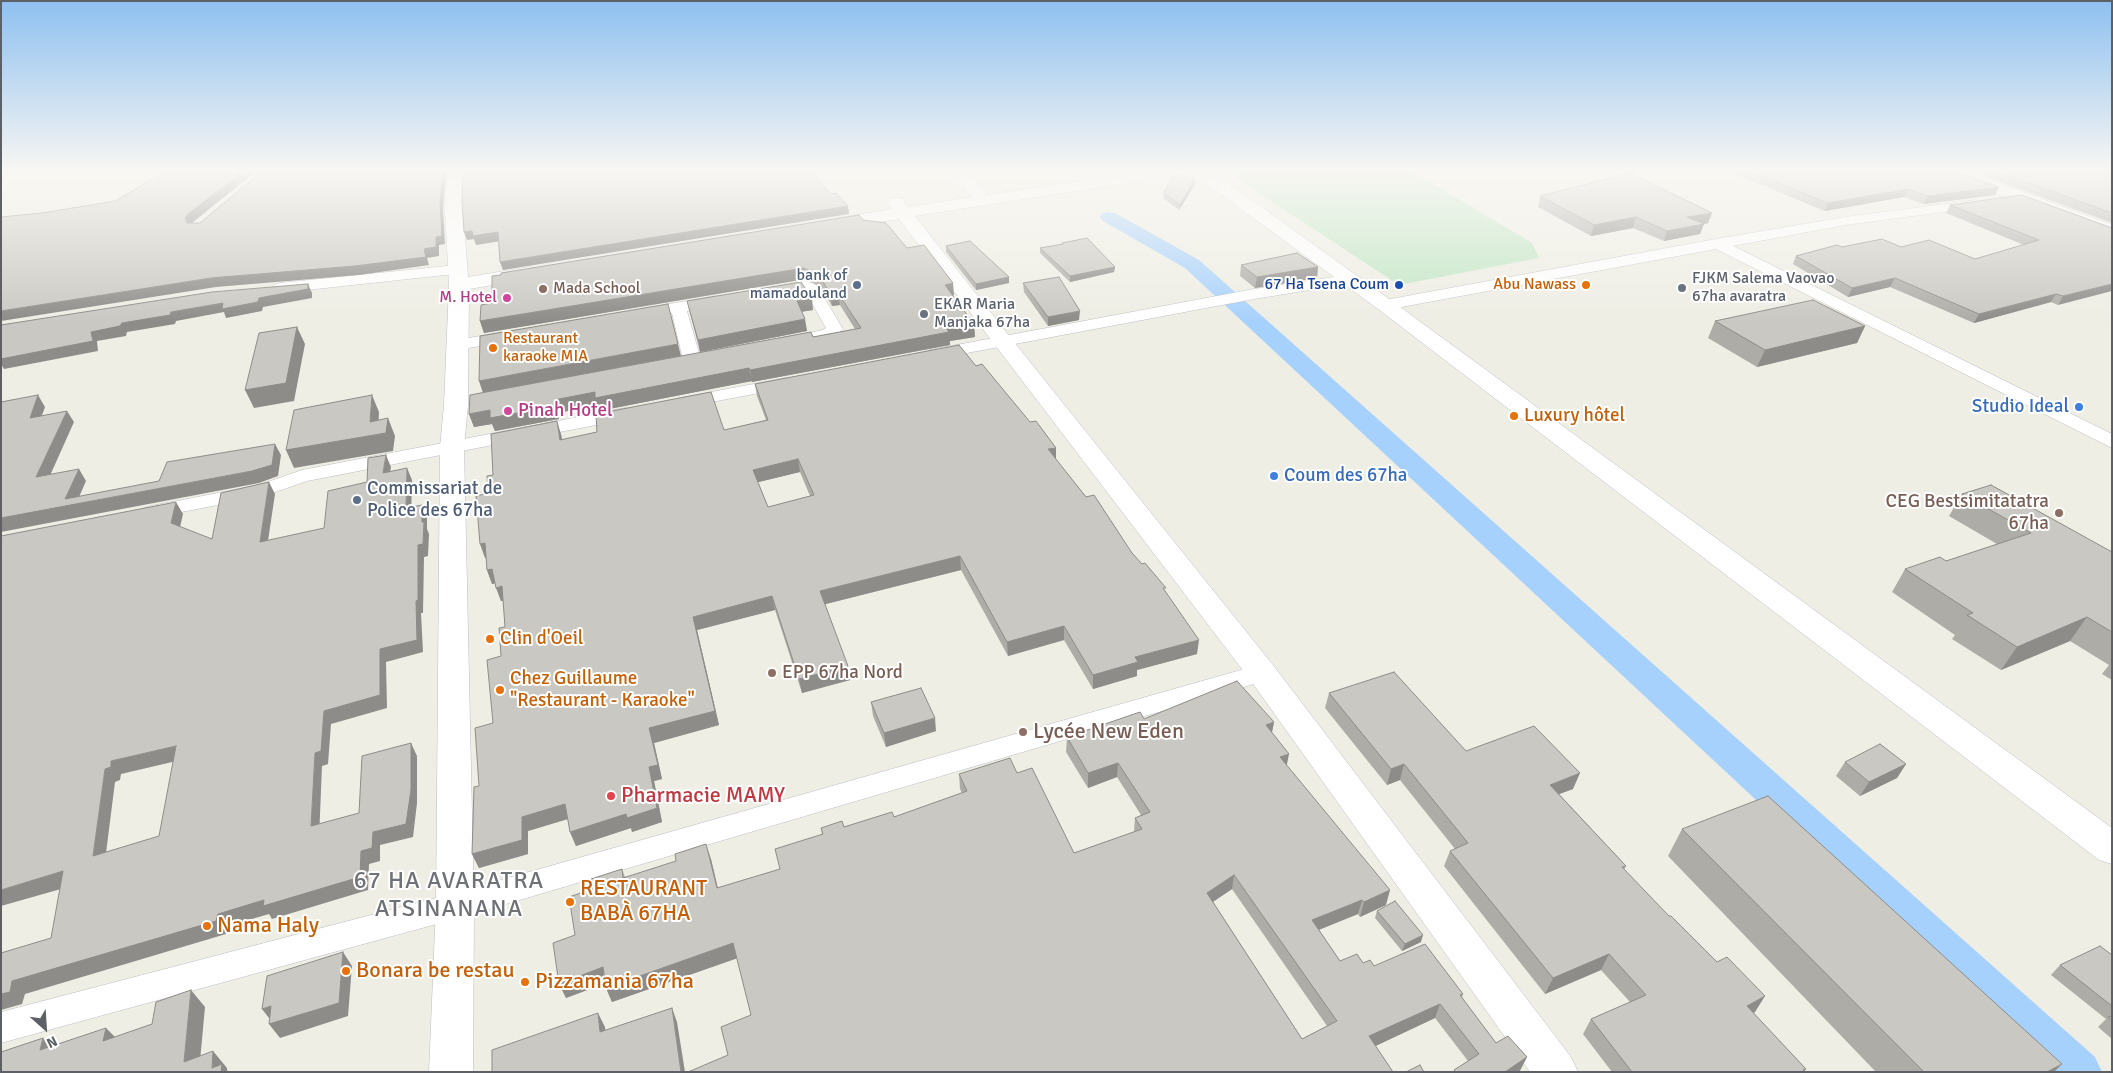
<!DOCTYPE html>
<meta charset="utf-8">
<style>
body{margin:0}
#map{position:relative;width:2113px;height:1073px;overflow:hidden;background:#efeee5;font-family:Signika,sans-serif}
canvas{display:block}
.frame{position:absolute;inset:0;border:2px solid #5d6065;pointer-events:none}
.north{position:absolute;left:20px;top:1003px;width:50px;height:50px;-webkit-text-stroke:4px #fff;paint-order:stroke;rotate:154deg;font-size:14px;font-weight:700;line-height:20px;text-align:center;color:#5d6065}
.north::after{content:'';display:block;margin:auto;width:18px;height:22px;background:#5d6065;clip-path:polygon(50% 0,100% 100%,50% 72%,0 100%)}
</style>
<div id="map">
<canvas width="2113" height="1073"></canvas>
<div class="frame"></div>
<div class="north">N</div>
</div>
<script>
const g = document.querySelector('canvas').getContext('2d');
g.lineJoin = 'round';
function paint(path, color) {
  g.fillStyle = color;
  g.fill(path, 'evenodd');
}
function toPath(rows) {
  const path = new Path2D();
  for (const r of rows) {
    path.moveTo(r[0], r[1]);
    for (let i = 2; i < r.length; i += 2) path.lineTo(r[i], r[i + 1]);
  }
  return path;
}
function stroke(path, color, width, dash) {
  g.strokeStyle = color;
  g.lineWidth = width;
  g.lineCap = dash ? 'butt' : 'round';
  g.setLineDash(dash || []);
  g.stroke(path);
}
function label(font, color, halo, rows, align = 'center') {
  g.font = font + ' Signika,sans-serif';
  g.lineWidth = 4;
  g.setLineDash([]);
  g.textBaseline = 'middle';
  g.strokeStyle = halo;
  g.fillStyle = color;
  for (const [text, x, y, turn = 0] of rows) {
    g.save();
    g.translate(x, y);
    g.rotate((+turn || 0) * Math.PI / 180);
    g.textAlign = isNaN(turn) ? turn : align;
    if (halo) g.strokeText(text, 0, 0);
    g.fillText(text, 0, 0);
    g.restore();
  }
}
const green = toPath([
 [1239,172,1413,172,1532,243,1539,258,1399,285,1248,186,1235,176]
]);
const canal = toPath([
 [1109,212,1115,213,1199,260,2095,1057,2102,1072,2048,1072,1185,268,1103,221,1100,217,1103,213,1109,212]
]);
const street = toPath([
 [1976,200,1981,201,1983,204,1981,207,1845,225,1733,246,2112,434,2112,448,1716,249,1385,310,1379,308,1377,305,1379,302,1385,300,1716,239,1845,217,1976,200],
 [458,265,463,267,466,270,463,273,279,293,274,291,271,288,274,285,279,283,458,265],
 [1348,275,1353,277,1356,280,1353,283,1254,299,935,359,929,358,926,354,929,350,935,349,1254,289,1348,275],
 [805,281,816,284,843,329,834,338,785,348,779,347,777,343,779,339,823,330,826,328,805,291,776,296,771,294,768,291,771,288,805,281],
 [716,296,722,298,724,301,722,304,687,311,701,360,698,364,692,365,686,364,683,360,672,313,640,319,634,317,632,314,634,311,640,309,716,296],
 [509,331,515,332,517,336,515,340,457,350,451,349,449,345,451,341,457,340,509,331],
 [785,378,791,379,794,383,791,387,685,407,679,406,676,402,679,398,685,397,785,378],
 [625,408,632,410,634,414,632,418,307,481,264,496,151,518,144,516,141,512,144,508,151,506,259,485,302,470,625,408],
 [1262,664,1271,667,1274,673,1271,679,455,919,1,1043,1,1012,455,893,1262,664]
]);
const secondary = toPath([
 [448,172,464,172,463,209,468,277,529,267,536,269,539,273,536,277,529,279,469,289,468,405,464,447,474,906,473,1072,429,1072,436,906,440,447,444,405,449,285,445,209,448,172],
 [952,172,969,172,988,195,1137,172,1202,172,1220,177,1392,301,2112,828,2112,864,2099,860,1378,309,1208,185,1171,176,915,216,1010,337,1273,665,1571,1057,1578,1072,1530,1072,1251,681,899,219,826,230,820,229,817,225,820,221,892,209,887,203,890,199,896,198,902,199,908,207,972,197,952,172],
 [1947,172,1969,172,2112,225,2112,236,1949,176,1947,172]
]);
const wall = toPath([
 [1730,172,1957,172,1995,195,1924,204,1904,197,1825,211],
 [1973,172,2112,172,2112,223],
 [1195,184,1179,210,1163,198,1164,193],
 [1540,196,1712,213,1708,223,1704,224,1700,234,1664,241,1633,228,1591,236,1538,207],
 [1950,205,2112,228,2058,305,2051,302,1974,323,1890,287,1848,297,1793,264,1796,256,1842,247,1901,247,1975,259,2024,245,1946,213],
 [863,220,907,248,954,295,953,295,974,324,975,337,950,341,950,345,752,382,752,381,599,411,597,405,558,413,559,419,495,431,492,424,474,427,469,414,813,337,855,329,840,305,832,306,821,288,806,279,484,333,480,321,492,303],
 [1062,243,1115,267,1114,272,1070,282,1040,253,1040,248,1062,244],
 [946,246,1009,283,976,290,946,252],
 [1241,265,1318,267,1317,278,1255,288,1240,276],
 [1023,283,1079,320,1048,326,1024,292],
 [687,301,813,310,802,312,807,331,700,352],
 [1715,321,1865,326,1857,343,1757,367,1708,338],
 [976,366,1056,460,1132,553,1165,592,1197,654,1137,670,1137,676,1093,689,1064,640,1008,656,961,570,825,604,850,680,802,693,775,610,697,630,719,725,654,743,662,779,654,781,662,822,632,832,631,828,576,846,570,832,568,819,528,831,528,854,479,868,472,854,479,786,493,723,505,627,503,601,501,601,495,583,492,584,487,570,486,558,485,558,488,493,493,475,561,434,562,439,724,430,766,420,757,396,755,384],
 [800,472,810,496,768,507,758,482],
 [1962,494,2112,552,2112,680,2102,674,2109,665,2070,641,2001,670,1952,639,1955,635,1892,592,1905,569,1946,561,1997,544,1949,516],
 [1329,693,1466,751,1573,789,1559,794,1626,866,1624,870,1755,1012,1753,1013,1806,1069,1804,1072,1612,1072,1583,1034,1591,1019,1630,1002,1601,970,1545,994,1444,866,1450,851,1455,849,1400,780,1387,785,1325,708],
 [871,702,936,731,886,747,873,716],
 [1144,719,1274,722,1272,732,1287,766,1386,905,1360,917,1358,914,1319,930,1340,961,1363,963,1374,966,1463,994,1462,998,1496,1043,1527,1057,1520,1071,1454,1072,1454,1070,1468,1061,1435,1018,1375,1046,728,1055,751,1015,737,958,612,1002,606,988,605,983,566,998,575,935,592,889,622,869,625,877,711,859,718,888,780,869,822,834,821,828,844,827,894,817,962,793,960,789,959,774,1017,773,1074,853,1134,832,1135,818,1141,815,1117,777,1088,788,1066,752,1067,737],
 [1232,889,1327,1026,1302,1039,1213,902],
 [1845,762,1906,764,1897,778,1860,796,1836,776],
 [1682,829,2054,1072,1876,1072,1668,856],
 [1377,911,1421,942,1402,951,1375,918],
 [2112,955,2112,1039,2098,1027,2106,1019,2051,975,2060,965]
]);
const shadedWall = toPath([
 [242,172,255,172,192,223,191,231,185,218,188,214],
 [443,172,446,172,443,209,445,244,439,245,439,256,427,258,429,265,359,275,216,287,1,321,1,311,211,278,424,249,436,237,440,201],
 [1195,179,1195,184,1179,210,1180,205],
 [1999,187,1995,195,1924,204,1928,196],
 [1908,189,1904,197,1825,211,1828,203],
 [848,206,849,214,503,270,500,262],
 [1712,213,1708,223,1704,224,1700,234,1664,241,1667,231,1687,217],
 [1636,217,1633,228,1591,236,1594,225],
 [472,231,498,232,501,241,476,245,474,239,467,240,464,232],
 [1115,267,1114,272,1070,282,1070,276],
 [1318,267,1317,278,1255,288,1257,277],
 [804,268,806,279,484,333,480,321],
 [1009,277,1009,283,976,290,976,284],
 [1895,278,1890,287,1848,297,1852,288],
 [953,283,954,295,946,297,945,285],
 [308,284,312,293,312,298,263,307,262,311,226,318,224,312,176,321,175,324,127,332,126,336,97,341,98,351,4,369,1,364,1,354,91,332,122,323,171,312,223,303,259,298],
 [2112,284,2112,291,2058,305,2063,296],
 [838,293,840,305,832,306,830,294],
 [2056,294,2051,302,1974,323,1979,314],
 [812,298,813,310,798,312,797,301],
 [1080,311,1079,320,1048,326,1048,317],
 [805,319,807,331,700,352,698,340],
 [974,324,975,337,950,341,950,345,752,382,750,370],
 [1865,326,1857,343,1757,367,1765,350],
 [297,327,305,344,294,401,254,408,245,390],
 [678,344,681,356,483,393,479,381],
 [749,368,752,381,599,411,597,405,558,413,559,419,495,431,492,424,474,427,469,414,554,400,595,392],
 [38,395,45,407,37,429,30,418],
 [372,395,379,412,378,435,388,418,395,436,393,451,294,468,286,450,370,422],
 [67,411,74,422,44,489,36,477],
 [557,421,561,434,564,452,560,440],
 [275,444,281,455,278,476,259,483,1,532,1,518,65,499,79,469,86,481,76,504,252,471],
 [1056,448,1056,460,1048,449],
 [386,455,391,467,388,485,383,473],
 [798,459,800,472,755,483,753,470],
 [407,468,412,480,411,520,406,508],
 [269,482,275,494,266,554,260,542],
 [176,502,183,514,178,536,171,523],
 [422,505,427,517,427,529,429,534,428,556,424,557,423,613,421,613,423,652,386,662,387,708,331,724,328,764,322,766,319,839,311,826,315,753,324,711,380,649,416,601,418,545,422,522],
 [485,543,490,556,485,558,480,544],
 [960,556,961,570,822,605,820,591],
 [492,569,497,583,492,584,487,570],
 [502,586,507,600,501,601,496,588],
 [772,596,775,610,697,630,719,725,654,743,662,779,654,781,662,822,632,832,631,828,576,846,570,832,649,767,649,728,693,617],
 [2087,617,2070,641,2001,670,2017,647],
 [1064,626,1064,640,1008,656,1007,642],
 [1199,640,1197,654,1137,670,1137,676,1093,689,1093,675,1135,657],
 [848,666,850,680,802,693,799,679],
 [935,718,936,731,886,747,884,733],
 [1274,722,1271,737,1266,725],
 [411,743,417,756,417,803,413,837,380,845,380,861,369,864,368,890,272,919,269,914,228,926,226,934,25,994,22,1004,1,1010,1,994,12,981,218,914,361,851,373,832],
 [176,746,185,759,121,774,120,780,115,782,104,869,93,856,105,769,111,761],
 [1289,754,1286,769,1280,757],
 [1118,763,1117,777,1088,788,1088,773],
 [1404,764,1400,780,1387,785,1391,769],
 [1906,764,1897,778,1860,796,1869,782],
 [1580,773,1573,789,1543,800,1550,785],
 [565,804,571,818,528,831,528,854,479,868,472,854,522,817],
 [706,844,711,859,721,903,717,888],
 [63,871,75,885,1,906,1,890],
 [1234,875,1232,889,1205,907,1207,893],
 [1390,890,1386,905,1360,917,1364,902],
 [1362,900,1358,914,1308,934,1312,920],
 [1423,935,1421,942,1402,951,1405,944],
 [733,943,738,958,612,1002,606,988],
 [343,952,352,966,348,1016,280,1038,269,1024],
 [1609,954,1601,970,1545,994,1553,978],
 [603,967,609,982,566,998,559,984],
 [191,990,205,1007,199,1072,184,1062],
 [1765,996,1755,1012,1736,1021,1747,1006],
 [1440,1004,1435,1018,1365,1051,1369,1036],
 [271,1006,272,1022,262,1009],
 [672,1008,677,1022,685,1072,681,1072],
 [598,1013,605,1027,607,1046,600,1032],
 [106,1028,122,1044,103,1041],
 [43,1038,59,1055,40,1050],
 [213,1051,227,1068,227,1070,228,1072,215,1072,212,1068],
 [1527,1057,1519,1072,1505,1072],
 [2062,1064,2054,1072,2047,1072]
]);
const building = toPath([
 [165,172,242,172,188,214,185,218,187,223,200,223,261,172,443,172,440,201,442,236,436,237,436,247,424,249,426,257,355,266,211,278,1,311,1,217,42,213,115,201,165,172],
 [463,172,816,172,817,178,831,194,836,193,848,206,500,262,498,232,473,236,472,231,464,232,462,201,463,172],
 [1752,172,1957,172,1999,187,1928,196,1908,189,1828,203,1752,172],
 [1998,172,2112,172,2112,213,1998,172],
 [1630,173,1712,213,1687,217,1704,224,1667,231,1636,217,1594,225,1540,196,1630,173],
 [1174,174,1195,179,1180,205,1164,193,1174,174],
 [2022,195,2112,228,2112,284,2063,296,2056,294,1979,314,1895,278,1852,288,1796,256,1837,245,1842,247,1882,239,1901,247,1929,240,1975,259,2039,240,1950,205,2022,195],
 [859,215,863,220,886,223,907,248,924,245,953,283,945,285,974,324,947,329,949,332,750,370,749,368,595,398,595,392,554,400,555,406,490,418,490,410,469,414,470,395,811,332,813,337,861,328,838,293,830,294,820,276,804,268,480,321,481,305,492,303,492,276,501,275,501,273,859,215],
 [1087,238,1115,267,1070,276,1040,248,1063,244,1062,243,1087,238],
 [970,241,1009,277,976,284,946,246,970,241],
 [1297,253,1318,267,1257,277,1241,265,1297,253],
 [1059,277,1080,311,1048,317,1023,283,1059,277],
 [801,282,812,298,797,301,805,319,698,340,687,301,801,282],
 [308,284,308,289,259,298,258,302,222,309,223,303,171,312,170,315,122,323,120,326,91,332,93,341,1,359,1,325,212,292,308,284],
 [1813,300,1865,326,1765,350,1715,321,1813,300],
 [668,304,678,344,479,381,480,336,668,304],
 [297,327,286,383,245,390,259,333,297,327],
 [959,345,976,366,982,364,1030,422,1036,421,1056,448,1048,449,1086,497,1094,495,1132,553,1142,564,1145,563,1166,588,1163,588,1199,640,1135,657,1138,662,1093,675,1064,626,1007,642,960,556,820,591,848,666,799,679,772,596,693,617,715,711,649,728,658,765,649,767,657,808,627,818,626,814,570,832,565,804,522,817,522,840,472,854,474,787,479,786,475,728,493,723,487,660,501,656,499,628,505,627,502,586,496,588,492,569,487,570,485,543,480,544,476,496,488,493,487,476,493,475,491,434,557,421,560,440,597,432,596,414,711,392,724,430,768,420,755,384,959,345],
 [798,459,814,495,768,507,753,470,798,459],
 [38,395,30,418,67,411,36,477,79,469,65,499,159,481,167,462,275,444,272,465,252,471,1,518,1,402,38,395],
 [372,395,370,422,388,418,386,433,286,450,294,410,372,395],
 [386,455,383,473,407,468,406,508,422,505,422,522,424,522,423,544,418,545,418,600,416,601,417,640,380,649,380,695,324,711,321,751,315,753,311,826,359,813,362,756,411,743,411,790,406,824,373,832,372,848,361,851,360,877,263,906,264,900,218,914,216,921,12,981,10,992,1,994,1,953,51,938,63,871,1,890,1,536,176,502,171,523,212,539,221,493,269,482,260,542,324,528,328,491,367,482,368,458,386,455],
 [176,746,159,836,93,856,105,769,111,767,111,761,176,746],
 [1991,485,2112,552,2112,632,2087,617,2017,647,1967,615,1973,613,1905,569,1940,557,1946,561,2031,533,1962,494,1991,485],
 [1394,672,1466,751,1534,726,1580,773,1550,785,1626,866,1622,867,1669,916,1671,916,1717,962,1727,957,1765,996,1747,1006,1806,1069,1803,1070,1804,1072,1632,1072,1591,1019,1646,995,1609,954,1553,978,1450,851,1468,843,1404,764,1391,769,1329,693,1394,672],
 [1237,681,1274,722,1266,725,1289,754,1280,757,1390,890,1364,902,1362,900,1312,920,1340,961,1357,954,1363,963,1370,960,1374,966,1425,944,1463,994,1460,995,1496,1043,1508,1036,1527,1057,1505,1072,1456,1072,1454,1070,1479,1054,1440,1004,1369,1036,1393,1072,688,1072,728,1055,721,1027,751,1015,733,943,606,988,603,967,559,984,553,943,575,935,569,897,592,889,591,879,622,869,623,878,676,861,675,854,706,844,717,888,780,869,775,849,823,834,821,828,842,821,844,827,892,812,894,817,967,791,959,774,1010,758,1017,773,1032,768,1074,853,1142,829,1135,818,1150,812,1118,763,1088,773,1067,737,1140,712,1144,719,1237,681],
 [1234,875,1337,1021,1302,1039,1207,893,1234,875],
 [921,688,935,718,884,733,871,702,921,688],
 [1880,744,1906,764,1869,782,1845,762,1880,744],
 [1768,796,2062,1064,2047,1072,1924,1072,1682,829,1768,796],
 [1395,901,1423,935,1405,944,1377,911,1395,901],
 [2100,946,2112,955,2112,1006,2060,965,2100,946],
 [343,952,339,1003,269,1024,271,1006,262,1009,267,976,343,952],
 [191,990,184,1062,213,1051,212,1068,222,1064,221,1072,1,1072,1,1052,43,1038,40,1050,106,1028,103,1041,152,1024,156,1002,191,990],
 [672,1008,681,1072,492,1072,492,1050,598,1013,600,1032,672,1008],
 [2112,1016,2112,1020,2108,1017,2112,1016],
 [1420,1065,1424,1072,1406,1072,1420,1065]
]);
const markers = [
 [857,285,5,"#5c6f8a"],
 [1399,285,5,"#1a4fb4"],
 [1586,285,5,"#e8710a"],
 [1682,288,5,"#6b7280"],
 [543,289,5,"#8d6e63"],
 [507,298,5,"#d1479c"],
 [924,314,5,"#6b7280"],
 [493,348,5,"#e8710a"],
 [2079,407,5,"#3f7fe0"],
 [508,411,5,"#d1479c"],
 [1514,416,5,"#e8710a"],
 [1274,476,5,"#3f7fe0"],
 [357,500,5,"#5c6f8a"],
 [2059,513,5,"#8d6e63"],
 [490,639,5,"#e8710a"],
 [772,673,5,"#8d6e63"],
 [500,690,5,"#e8710a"],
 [1023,732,5,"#8d6e63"],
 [611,796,5,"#e0444e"],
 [570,902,5,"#e8710a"],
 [207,926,5,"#e8710a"],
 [346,971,5,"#e8710a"],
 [525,982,5,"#e8710a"]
];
const farServicenames = [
 ["bank of",847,276],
 ["mamadouland",847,294]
];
const farWorshipnames = [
 ["FJKM Salema Vaovao",1692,279],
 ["67ha avaratra",1692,297],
 ["EKAR Maria",934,305],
 ["Manjaka 67ha",934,323]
];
const farTransitnames = [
 ["67 Ha Tsena Coum",1389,285]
];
const farFoodnames = [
 ["Abu Nawass",1576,285],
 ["Restaurant",503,339,"left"],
 ["karaoke MIA",503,357,"left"]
];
const farEducationnames = [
 ["Mada School",553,289]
];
const farHotelnames = [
 ["M. Hotel",497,298]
];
const shopNames = [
 ["Studio Ideal",2069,407],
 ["Coum des 67ha",1284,476,"left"]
];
const hotelNames = [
 ["Pinah Hotel",518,411]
];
const foodNames = [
 ["Luxury hôtel",1524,416],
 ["Clin d'Oeil",500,639],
 ["Chez Guillaume",510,679],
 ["\"Restaurant - Karaoke\"",510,701]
];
const serviceNames = [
 ["Commissariat de",367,489],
 ["Police des 67ha",367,511]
];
const educationNames = [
 ["CEG Bestsimitatatra",2049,502],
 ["67ha",2049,524],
 ["EPP 67ha Nord",782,673,"left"]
];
const nearEducationnames = [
 ["Lycée New Eden",1033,732]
];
const nearHealthnames = [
 ["Pharmacie MAMY",621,796]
];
const nearFoodnames = [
 ["RESTAURANT",580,889],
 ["BABÀ 67HA",580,914],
 ["Nama Haly",217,926],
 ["Bonara be restau",356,971],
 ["Pizzamania 67ha",535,982]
];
const nearNeighbourhoodnames = [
 ["67 HA AVARATRA",449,882],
 ["ATSINANANA",449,910]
];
paint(green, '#c2e6c5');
paint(canal, '#a7d1fd');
stroke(street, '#babcc1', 1);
stroke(secondary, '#bbbdc3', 1);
paint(street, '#fff');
paint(secondary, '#fff');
paint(wall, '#aeaca7');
paint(shadedWall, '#8d8c88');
paint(building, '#cac8c2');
stroke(building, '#8d8c88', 1);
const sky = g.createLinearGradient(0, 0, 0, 322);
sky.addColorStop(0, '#8ec0f0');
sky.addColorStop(0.53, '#f8f7f3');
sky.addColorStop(1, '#f8f7f300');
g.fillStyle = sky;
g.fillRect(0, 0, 2113, 322);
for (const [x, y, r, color] of markers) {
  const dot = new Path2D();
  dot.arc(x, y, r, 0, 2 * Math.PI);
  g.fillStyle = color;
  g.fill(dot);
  stroke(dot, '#fff', 2);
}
label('16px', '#4e5e75', '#fff', farServicenames, 'right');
label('16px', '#5b616d', '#fff', farWorshipnames, 'left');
label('16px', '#164399', '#fff', farTransitnames, 'right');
label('16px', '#c56008', '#fff', farFoodnames, 'right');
label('16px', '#785e54', '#fff', farEducationnames, 'left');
label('16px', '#b23c85', '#fff', farHotelnames, 'right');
label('19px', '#366cbe', '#fff', shopNames, 'right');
label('19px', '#b23c85', '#fff', hotelNames, 'left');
label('19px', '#c56008', '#fff', foodNames, 'left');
label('19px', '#4e5e75', '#fff', serviceNames, 'left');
label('19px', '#785e54', '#fff', educationNames, 'right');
label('22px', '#785e54', '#fff', nearEducationnames, 'left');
label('22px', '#be3a42', '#fff', nearHealthnames, 'left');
label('22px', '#c56008', '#fff', nearFoodnames, 'left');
g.letterSpacing = '1px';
label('24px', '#6e7277', '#fff', nearNeighbourhoodnames);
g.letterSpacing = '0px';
</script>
